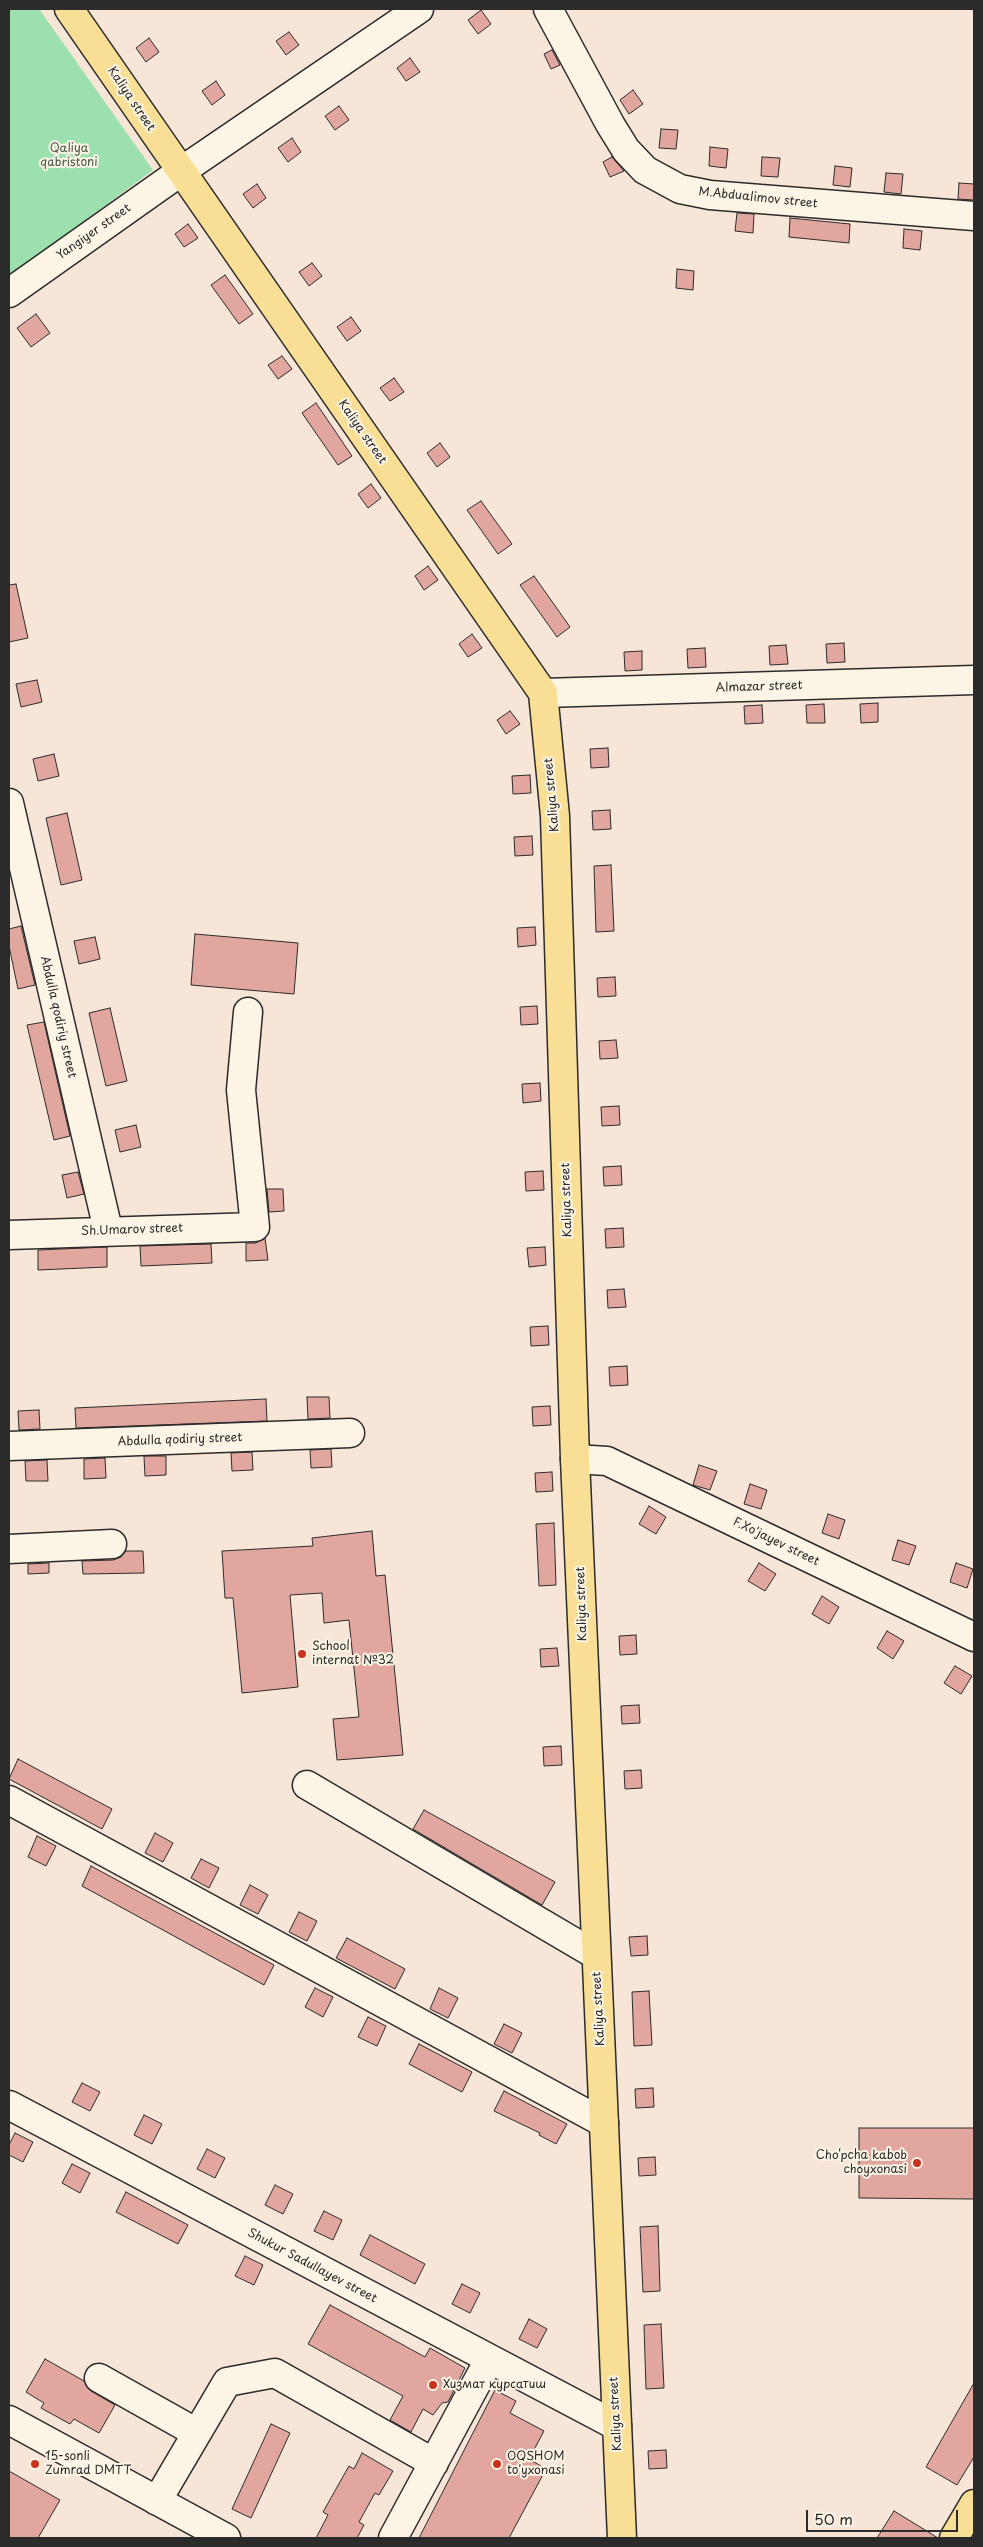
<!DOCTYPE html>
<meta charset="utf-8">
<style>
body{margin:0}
#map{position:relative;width:983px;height:2547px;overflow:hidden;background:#f7e5d7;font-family:"Playpen Sans",sans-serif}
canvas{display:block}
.frame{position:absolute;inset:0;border:10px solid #2b2b2b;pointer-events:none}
.scale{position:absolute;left:806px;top:2510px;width:152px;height:22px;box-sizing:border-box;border:2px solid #2b2b2b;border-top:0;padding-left:6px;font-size:15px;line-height:18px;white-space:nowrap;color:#2b2b2b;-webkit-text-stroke:4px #fcf5e5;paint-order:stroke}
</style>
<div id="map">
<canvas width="983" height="2547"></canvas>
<div class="frame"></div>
<div class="scale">50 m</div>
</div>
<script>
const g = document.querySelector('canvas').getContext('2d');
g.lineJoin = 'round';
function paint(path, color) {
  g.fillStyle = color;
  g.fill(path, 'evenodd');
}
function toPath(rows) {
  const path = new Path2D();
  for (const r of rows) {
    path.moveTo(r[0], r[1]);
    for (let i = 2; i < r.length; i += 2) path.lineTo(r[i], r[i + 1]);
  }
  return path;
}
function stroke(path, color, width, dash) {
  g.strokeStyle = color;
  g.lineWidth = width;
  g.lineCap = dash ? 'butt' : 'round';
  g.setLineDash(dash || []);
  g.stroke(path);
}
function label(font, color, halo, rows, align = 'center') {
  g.font = font + ' "Playpen Sans",sans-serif';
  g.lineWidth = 4;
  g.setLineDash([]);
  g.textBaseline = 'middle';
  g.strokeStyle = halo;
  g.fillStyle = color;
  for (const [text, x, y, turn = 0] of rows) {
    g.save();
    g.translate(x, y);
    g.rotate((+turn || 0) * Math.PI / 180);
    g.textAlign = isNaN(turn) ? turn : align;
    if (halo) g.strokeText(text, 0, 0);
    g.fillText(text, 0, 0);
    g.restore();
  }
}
const green = toPath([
 [9,9,39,9,153,170,9,277]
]);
const building = toPath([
 [481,10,491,24,478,34,468,20,481,10],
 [289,32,299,45,286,55,276,41,289,32],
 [149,38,159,52,146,62,136,48,149,38],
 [552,50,560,65,551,69,544,54,552,50],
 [410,58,420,72,406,81,397,68,410,58],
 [216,81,225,95,212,105,202,91,216,81],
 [633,90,643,104,629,114,620,100,633,90],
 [339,106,349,120,335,130,325,116,339,106],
 [661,129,678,130,676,149,659,148,661,129],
 [292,138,301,152,288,162,278,148,292,138],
 [710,147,728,149,726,168,709,166,710,147],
 [612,157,624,171,610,177,603,162,612,157],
 [762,157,780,158,778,177,761,176,762,157],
 [835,166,852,168,850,187,833,185,835,166],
 [886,173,903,174,901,194,884,192,886,173],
 [959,183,974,184,974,200,958,199,959,183],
 [257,184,266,198,253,208,243,194,257,184],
 [737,213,754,214,753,233,735,231,737,213],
 [790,218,850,224,849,243,789,237,790,218],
 [188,224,198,238,184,247,175,234,188,224],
 [904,229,922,231,920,250,903,248,904,229],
 [312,263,322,276,309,286,299,272,312,263],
 [677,269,694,271,693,290,676,288,677,269],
 [225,275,253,314,239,324,211,285,225,275],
 [36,314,50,333,31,347,17,328,36,314],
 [351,317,361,331,347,341,337,327,351,317],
 [282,356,292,369,278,379,268,365,282,356],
 [394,378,404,392,390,401,380,388,394,378],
 [316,403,352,456,338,465,302,413,316,403],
 [440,443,450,457,437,467,427,453,440,443],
 [371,484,381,498,368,508,358,494,371,484],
 [481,501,512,544,498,554,467,510,481,501],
 [428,566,438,580,424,590,415,576,428,566],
 [534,576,570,627,557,637,520,585,534,576],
 [16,584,28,638,9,642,9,585,16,584],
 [472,634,482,648,468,657,459,644,472,634],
 [844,643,845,662,827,663,826,644,844,643],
 [786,645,788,664,770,665,769,646,786,645],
 [705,648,706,667,688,668,687,649,705,648],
 [642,651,642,670,625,671,624,652,642,651],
 [37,680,42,702,21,707,16,684,37,680],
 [878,703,878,722,861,723,860,704,878,703],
 [824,704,825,723,807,723,806,705,824,704],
 [762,705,763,723,745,724,744,706,762,705],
 [510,711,520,724,506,734,497,720,510,711],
 [608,748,609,767,591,768,590,749,608,748],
 [54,754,59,776,38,781,33,759,54,754],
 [530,775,531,793,513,794,512,776,530,775],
 [610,810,611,829,593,830,592,811,610,810],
 [67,813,82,880,61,885,46,818,67,813],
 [532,836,533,855,515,856,514,837,532,836],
 [611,865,614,931,596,932,594,866,611,865],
 [21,926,35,985,18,989,9,946,9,929,21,926],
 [535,927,536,945,518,947,517,928,535,927],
 [195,934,298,943,294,994,191,985,195,934],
 [95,937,100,959,79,964,74,941,95,937],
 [615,977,616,996,598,997,597,978,615,977],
 [537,1006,538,1024,521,1025,520,1007,537,1006],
 [110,1008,127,1081,106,1086,89,1013,110,1008],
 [44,1022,70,1136,54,1140,27,1025,44,1022],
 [616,1040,618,1058,600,1059,599,1041,616,1040],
 [540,1083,541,1101,523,1103,522,1084,540,1083],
 [619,1106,620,1125,602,1126,601,1107,619,1106],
 [136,1125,141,1147,120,1152,115,1130,136,1125],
 [621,1166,622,1185,604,1186,603,1167,621,1166],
 [543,1171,544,1190,526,1191,525,1172,543,1171],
 [78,1172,84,1194,67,1198,62,1175,78,1172],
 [267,1189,283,1189,284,1211,269,1212,267,1189],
 [623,1228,624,1247,606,1248,605,1229,623,1228],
 [265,1238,268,1260,246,1261,246,1243,256,1243,265,1238],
 [211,1244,212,1263,141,1266,140,1246,211,1244],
 [107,1247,107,1267,38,1270,38,1250,107,1247],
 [545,1247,546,1265,529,1267,527,1248,545,1247],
 [624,1289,626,1307,608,1308,607,1290,624,1289],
 [548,1326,549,1345,531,1346,530,1327,548,1326],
 [627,1366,628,1385,610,1386,609,1367,627,1366],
 [307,1397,329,1397,330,1418,308,1419,307,1397],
 [266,1399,267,1421,76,1428,75,1408,266,1399],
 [550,1406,551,1425,533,1426,532,1407,550,1406],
 [39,1410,40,1429,19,1430,18,1411,39,1410],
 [331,1449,332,1467,311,1468,310,1450,331,1449],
 [252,1452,253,1470,232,1471,231,1453,252,1452],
 [144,1456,166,1456,166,1475,145,1476,144,1456],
 [105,1458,106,1478,84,1479,84,1459,105,1458],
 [47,1460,48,1481,26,1481,25,1461,47,1460],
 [699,1465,717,1471,710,1490,693,1485,699,1465],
 [552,1472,553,1491,536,1492,535,1473,552,1472],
 [750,1484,767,1490,761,1509,744,1504,750,1484],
 [649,1506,666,1517,656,1534,639,1524,649,1506],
 [828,1514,845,1520,839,1539,822,1533,828,1514],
 [554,1523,556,1585,539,1586,536,1524,554,1523],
 [372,1531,376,1576,385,1575,403,1755,337,1760,333,1719,359,1717,349,1620,324,1623,322,1593,290,1595,298,1687,242,1693,233,1598,225,1598,222,1551,313,1546,312,1538,372,1531],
 [898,1540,916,1546,909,1565,892,1560,898,1540],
 [126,1551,143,1551,144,1573,83,1574,82,1561,113,1560,121,1557,126,1551],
 [49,1563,49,1573,28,1574,28,1564,49,1563],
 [759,1563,776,1574,765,1591,748,1581,759,1563],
 [956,1563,973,1569,967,1588,950,1582,956,1563],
 [822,1596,839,1607,829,1624,812,1614,822,1596],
 [887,1631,904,1641,893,1659,877,1648,887,1631],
 [636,1635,637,1654,620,1655,619,1636,636,1635],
 [557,1648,559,1666,541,1667,540,1649,557,1648],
 [955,1666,972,1676,961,1694,944,1683,955,1666],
 [639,1705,640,1723,622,1724,621,1706,639,1705],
 [561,1746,562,1765,544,1766,543,1747,561,1746],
 [18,1759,112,1809,102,1829,9,1779,18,1759],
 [641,1770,642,1788,625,1789,624,1771,641,1770],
 [424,1810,555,1882,542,1905,413,1829,424,1810],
 [155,1833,173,1843,163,1862,145,1853,155,1833],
 [37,1836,56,1846,46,1866,28,1857,37,1836],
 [201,1859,219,1868,209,1888,191,1878,201,1859],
 [91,1866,274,1965,264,1985,82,1886,91,1866],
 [250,1885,268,1895,258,1914,240,1905,250,1885],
 [299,1912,317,1921,307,1941,289,1932,299,1912],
 [647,1936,648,1955,631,1956,629,1937,647,1936],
 [347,1938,405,1969,395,1989,336,1958,347,1938],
 [315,1988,333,1997,323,2017,305,2007,315,1988],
 [439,1988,458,1998,448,2018,430,2009,439,1988],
 [649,1991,652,2045,634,2046,632,1992,649,1991],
 [368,2017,386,2026,377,2046,358,2037,368,2017],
 [504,2024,522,2033,512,2053,494,2044,504,2024],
 [419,2044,472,2072,462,2092,409,2064,419,2044],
 [82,2083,100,2092,90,2111,72,2102,82,2083],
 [653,2088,654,2107,636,2108,635,2089,653,2088],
 [504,2091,567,2124,556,2144,539,2135,540,2133,494,2111,504,2091],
 [144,2115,162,2124,152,2144,134,2135,144,2115],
 [859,2128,974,2128,974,2199,859,2198,859,2128],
 [15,2133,33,2142,23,2162,9,2155,9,2145,15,2133],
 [207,2149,225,2158,215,2178,197,2169,207,2149],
 [655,2157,656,2175,639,2176,638,2158,655,2157],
 [72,2164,90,2173,80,2193,62,2183,72,2164],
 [275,2185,293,2194,283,2214,265,2205,275,2185],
 [126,2192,188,2225,178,2244,116,2212,126,2192],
 [324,2211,342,2220,333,2240,314,2231,324,2211],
 [658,2226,660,2291,643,2292,640,2227,658,2226],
 [370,2235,425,2264,415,2284,360,2255,370,2235],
 [245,2256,263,2265,254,2285,235,2276,245,2256],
 [462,2284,480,2293,470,2313,452,2304,462,2284],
 [330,2305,425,2357,430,2348,465,2368,448,2402,442,2403,433,2415,423,2409,411,2432,390,2420,403,2396,308,2344,330,2305],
 [529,2319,547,2329,537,2348,519,2339,529,2319],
 [661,2324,664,2388,646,2389,644,2325,661,2324],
 [45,2359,84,2381,91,2391,115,2405,99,2433,74,2419,70,2424,41,2408,44,2403,26,2392,45,2359],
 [974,2383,974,2457,957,2485,926,2467,974,2383],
 [495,2390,516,2401,510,2413,544,2431,529,2459,546,2469,509,2538,419,2538,495,2390],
 [271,2424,290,2433,251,2518,232,2509,271,2424],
 [666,2450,667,2468,649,2469,648,2451,666,2450],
 [362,2453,393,2471,379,2495,375,2493,359,2522,364,2525,357,2538,316,2538,328,2515,323,2512,349,2466,354,2469,362,2453],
 [9,2471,60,2500,38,2538,9,2538,9,2471],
 [894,2511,938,2538,877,2538,894,2511]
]);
const minor = toPath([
 [548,9,610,124,626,150,645,170,680,189,710,195,974,216],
 [9,293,180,172,419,9],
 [543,693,974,680],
 [9,803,108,1230],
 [9,1235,255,1227,241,1090,248,1012],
 [9,1446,350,1433],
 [575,1459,607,1461,974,1637],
 [9,1549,112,1544],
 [307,1785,596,1955],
 [9,1800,604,2123],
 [9,2105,617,2426],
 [99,2378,197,2433],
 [9,2420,226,2538],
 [157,2501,227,2382,275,2373,434,2463],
 [393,2538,489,2360]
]);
const major = toPath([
 [69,9,543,693,555,816,575,1459,622,2538],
 [954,2538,974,2504]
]);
const markers = [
 [302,1654,5,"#c8321e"],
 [917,2163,5,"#c8321e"],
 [433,2385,5,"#c8321e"],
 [35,2464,5,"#c8321e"],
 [497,2464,5,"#c8321e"]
];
const streetNames = [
 ["Kaliya street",131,99,56],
 ["M.Abdualimov street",758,198,6],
 ["Yangiyer street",94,232,-35],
 ["Kaliya street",362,432,55],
 ["Almazar street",759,687,-2],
 ["Kaliya street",552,795,-95],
 ["Abdulla qodiriy street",58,1017,77],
 ["Kaliya street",567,1200,-92],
 ["Sh.Umarov street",132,1230,-2],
 ["Abdulla qodiriy street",180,1440,-2],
 ["F.Хo'jayev street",776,1542,26],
 ["Kaliya street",582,1604,-92],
 ["Kaliya street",599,2009,-93],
 ["Shukur Sadullayev street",312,2266,28],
 ["Kaliya street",616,2414,-93]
];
const parkNames = [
 ["Qaliya",69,149],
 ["qabristoni",69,163]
];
const poiNames = [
 ["School",312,1647],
 ["internat №32",312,1661],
 ["Cho‘pcha kabob",907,2156,"right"],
 ["choyxonasi",907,2170,"right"],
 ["Хизмат курсатиш",443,2385],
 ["15-sonli",45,2457],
 ["Zumrad DMTT",45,2471],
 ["OQSHOM",507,2457],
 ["to'yxonasi",507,2471]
];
paint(green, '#9ce1ad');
paint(building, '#e1a79f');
stroke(building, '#2b2b2b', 1);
stroke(minor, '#2b2b2b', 31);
stroke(major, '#2b2b2b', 31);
stroke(minor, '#fcf5e5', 28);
stroke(major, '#f9df96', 28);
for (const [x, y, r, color] of markers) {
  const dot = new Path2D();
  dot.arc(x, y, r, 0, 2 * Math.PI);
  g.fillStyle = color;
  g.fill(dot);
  stroke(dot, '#fcf5e5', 2);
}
label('12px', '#2b2b2b', '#fcf5e5', streetNames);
label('12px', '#47584c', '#fcf5e5', parkNames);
label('12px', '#2b2b2b', '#fcf5e5', poiNames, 'left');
</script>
